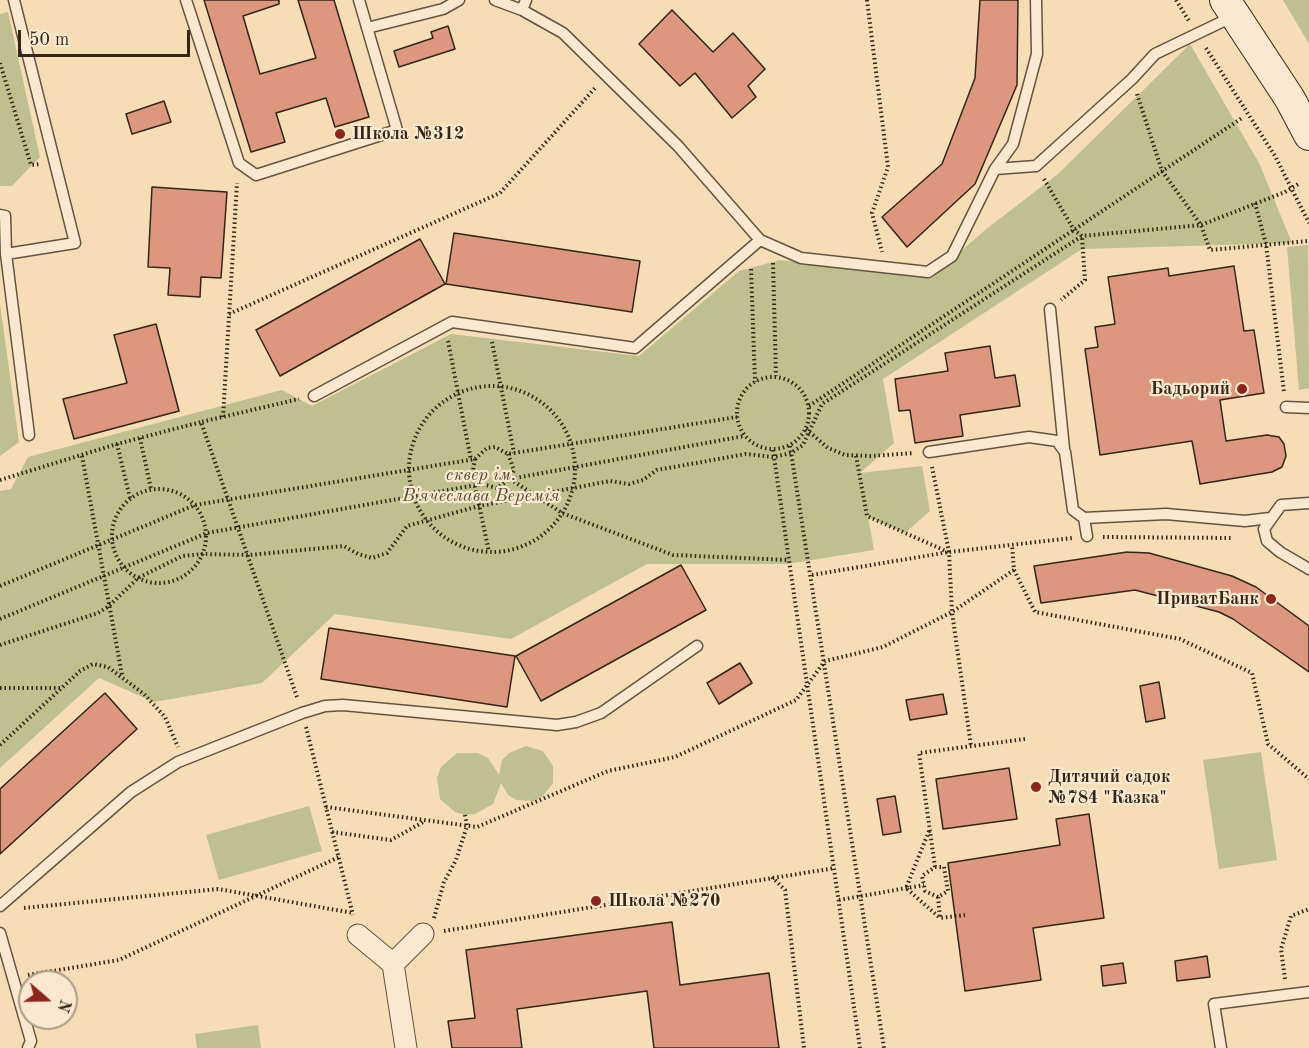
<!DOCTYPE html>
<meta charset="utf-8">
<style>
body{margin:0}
#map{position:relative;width:1309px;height:1048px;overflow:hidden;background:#f7ddb6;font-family:"Old Standard TT",serif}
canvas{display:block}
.north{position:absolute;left:18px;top:970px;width:60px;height:60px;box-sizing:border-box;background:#fae9d0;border:2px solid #aa9b87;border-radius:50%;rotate:110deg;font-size:16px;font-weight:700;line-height:24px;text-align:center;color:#32261a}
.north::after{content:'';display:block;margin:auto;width:21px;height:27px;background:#8f2418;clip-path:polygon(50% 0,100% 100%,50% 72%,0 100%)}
.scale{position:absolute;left:18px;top:30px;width:172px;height:27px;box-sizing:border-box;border:3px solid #32261a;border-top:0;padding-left:8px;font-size:18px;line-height:21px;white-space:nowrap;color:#32261a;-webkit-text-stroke:4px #fae9d0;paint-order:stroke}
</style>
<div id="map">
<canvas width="1309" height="1048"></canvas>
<div class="north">N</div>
<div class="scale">50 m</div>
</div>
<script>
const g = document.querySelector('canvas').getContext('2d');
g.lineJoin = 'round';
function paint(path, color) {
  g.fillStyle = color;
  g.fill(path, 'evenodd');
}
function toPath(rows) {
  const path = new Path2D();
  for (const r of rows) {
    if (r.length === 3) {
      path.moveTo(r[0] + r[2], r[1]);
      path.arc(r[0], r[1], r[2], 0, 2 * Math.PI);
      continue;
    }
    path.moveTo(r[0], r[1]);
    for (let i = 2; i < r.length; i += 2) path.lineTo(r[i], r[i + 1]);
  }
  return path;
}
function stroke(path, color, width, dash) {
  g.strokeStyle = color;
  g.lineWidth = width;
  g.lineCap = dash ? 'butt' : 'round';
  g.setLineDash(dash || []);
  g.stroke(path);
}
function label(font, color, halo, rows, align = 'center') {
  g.font = font + ' "Old Standard TT",serif';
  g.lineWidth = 4.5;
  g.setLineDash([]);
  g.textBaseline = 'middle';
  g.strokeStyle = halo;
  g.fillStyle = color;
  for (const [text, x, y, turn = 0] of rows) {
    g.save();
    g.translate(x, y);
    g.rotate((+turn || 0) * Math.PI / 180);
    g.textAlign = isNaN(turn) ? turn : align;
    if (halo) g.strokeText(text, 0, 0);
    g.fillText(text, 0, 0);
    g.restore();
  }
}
const green = toPath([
 [1283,0,1309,0,1309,44],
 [8,12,40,157,12,186,0,186,0,14],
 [1190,44,1259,163,1292,243,1082,249,883,379,894,443,860,473,922,466,930,511,905,533,868,517,874,550,787,564,647,564,511,639,335,614,262,683,154,702,99,678,0,768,0,491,11,489,28,457,282,390,312,406,451,334,639,356,739,271,780,260,931,278,985,230,1058,174],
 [1308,245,1309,388,1299,390,1287,247],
 [0,304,19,442,0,456],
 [526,746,543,751,553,766,553,783,542,797,534,801,516,800,508,795,501,783,493,804,475,814,465,815,455,812,440,799,437,778,441,767,457,753,478,753,488,758,499,775,502,760,509,753],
 [1261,752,1277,860,1219,869,1203,760],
 [309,806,322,851,219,880,206,835],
 [258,1025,261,1048,197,1048,195,1034]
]);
const building = toPath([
 [204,0,279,0,279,4,243,16,260,74,316,58,298,0,334,0,369,117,335,127,326,98,276,113,285,142,251,152,204,0],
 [980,0,1018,0,1017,85,975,184,907,247,882,217,942,164,975,78,980,0],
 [672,10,713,52,733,33,765,69,748,86,756,97,732,118,695,73,680,86,639,44,672,10],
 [448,26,455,49,399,67,394,51,433,38,431,32,448,26],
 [164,101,171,122,132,134,126,114,164,101],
 [152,187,227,192,221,278,201,277,200,297,168,295,170,268,148,267,152,187],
 [454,233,640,261,632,312,446,284,454,233],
 [420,239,445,284,280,376,256,330,420,239],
 [1234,266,1244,331,1254,330,1264,393,1220,400,1226,441,1267,435,1279,437,1284,444,1286,456,1282,467,1272,472,1200,484,1192,441,1100,455,1085,349,1098,347,1095,327,1115,324,1108,277,1168,268,1169,276,1234,266],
 [156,324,179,411,74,439,63,399,127,383,114,335,156,324],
 [990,346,995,378,1015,375,1020,406,960,415,963,436,915,443,910,410,899,411,895,379,948,371,945,353,990,346],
 [1127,552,1149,553,1232,576,1256,587,1309,626,1309,672,1233,619,1219,612,1135,590,1041,603,1034,566,1127,552],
 [681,565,706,610,541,701,516,656,681,565],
 [329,628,515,656,507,707,321,679,329,628],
 [740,663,752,683,719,704,707,683,740,663],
 [1159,682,1165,718,1146,722,1140,686,1159,682],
 [105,693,137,729,0,854,0,789,105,693],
 [943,694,947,714,910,720,906,700,943,694],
 [1009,768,1017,819,943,829,936,779,1009,768],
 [895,796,901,832,883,835,877,799,895,796],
 [1089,814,1104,918,1033,928,1041,980,965,991,948,863,1060,845,1056,819,1089,814],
 [672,922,680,985,769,973,779,1048,654,1048,647,991,517,1009,522,1048,452,1048,448,1021,475,1018,466,950,672,922],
 [1207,956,1210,977,1177,981,1175,961,1207,956],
 [1123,963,1126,983,1103,986,1101,966,1123,963]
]);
const path = toPath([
 [867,0,888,167,872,213,882,252],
 [1176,0,1189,21],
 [1206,48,1275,156,1309,223],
 [0,63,31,165,40,164],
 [1137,94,1162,171,1201,225,1210,250,1308,241],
 [1044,179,1074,230,1082,236,1201,225,1285,192,1300,183],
 [1255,203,1266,244,1284,392],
 [773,263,776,376],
 [751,269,755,382],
 [229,314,500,193,596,87],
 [448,341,471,460],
 [492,342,514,453],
 [773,413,36],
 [492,469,83],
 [809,406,1242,118],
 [223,417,237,183],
 [806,429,828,448,845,455,871,456,914,453],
 [140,438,151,489],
 [117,444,130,498],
 [790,446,884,1048],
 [773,450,860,1048],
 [508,454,514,470,510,479,562,513,673,555,789,560],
 [82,456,122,675],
 [856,456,867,516,948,552],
 [475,459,473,471,482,484],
 [932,467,949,552,952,612,971,746],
 [0,480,117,444,201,422],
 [475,486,489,552],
 [159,536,47],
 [1103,537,1231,538],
 [1014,570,1035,612,1180,639,1252,673,1268,744,1309,779],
 [812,575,949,552,1072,538],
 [0,586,195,505,475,459,487,448,495,447,508,454,737,417],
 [0,619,207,533,482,484,497,488,510,479,744,436],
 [0,645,98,613,109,606,138,578,182,556,203,554,249,555,344,546,358,554,372,558,387,553,407,526,479,506,610,481,629,484,643,480,657,470,746,454,774,457,791,453,803,445,822,404,1082,236,1085,280,1061,300],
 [0,688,61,688],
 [297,697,201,422,299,399],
 [306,727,353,915],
 [0,745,80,671,93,664,108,667,144,694,165,717,178,747],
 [326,807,477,827,608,771,675,757,796,700,825,661,883,647,952,612,1014,570,1012,545],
 [929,831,906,888,940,918],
 [332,832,391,840,425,821],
 [935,867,919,753,1025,739],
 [935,867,944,867,948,891,938,897,925,891,922,876,935,867],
 [772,877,785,890,804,1048],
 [938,897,940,918,965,915],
 [839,900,924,885],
 [24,908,218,889,353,913],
 [434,918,444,882,456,860,467,826,465,815],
 [444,931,835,868],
 [28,975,119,960,339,857],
 [1285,979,1281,949,1291,916,1309,909]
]);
const lane = toPath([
 [186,0,239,163,256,175,397,130,359,0],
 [495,0,522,10,526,0],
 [522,10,563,33,678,146,760,240,801,258,928,272,952,256,995,169,1013,144,1037,54,1036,0],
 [367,28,443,9,459,0],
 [995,169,1036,166,1132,79,1155,54,1234,16],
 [0,215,5,216,6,254,75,243,14,0],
 [6,254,29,435],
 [1050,309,1064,449],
 [314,396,452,322,635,348,760,240],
 [1286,407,1309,408],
 [929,452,1029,437,1057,441,1065,452,1073,510,1084,518,1166,514,1245,521,1270,518],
 [1309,503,1281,505,1264,529,1267,541,1280,552,1309,569],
 [1084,518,1087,536],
 [0,906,131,792,178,762,302,713,325,706,343,705,557,725,576,722,601,713,697,646],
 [0,933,31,1041,28,1048],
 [1221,1048,1214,1004,1309,992]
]);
const street = toPath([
 [358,935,393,964,423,934],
 [393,964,406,1048]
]);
const secondary = toPath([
 [1225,0,1290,99,1309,135]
]);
const markers = [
 [340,134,6,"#8f2418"],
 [1242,389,6,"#8f2418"],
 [1271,599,6,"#8f2418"],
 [1036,787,6,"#8f2418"],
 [596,901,6,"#8f2418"]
];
const poiNames = [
 ["Школа №312",352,134],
 ["Бадьорий",1230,389,"right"],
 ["ПриватБанк",1259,599,"right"],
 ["Дитячий садок",1048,777],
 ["№784 \"Казка\"",1048,798],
 ["Школа №270",608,901]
];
const parkNames = [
 ["сквер ім.",481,475],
 ["В'ячеслава Веремія",481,496]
];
paint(green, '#bec08d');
paint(building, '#dd977e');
stroke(building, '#32261a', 1.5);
stroke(lane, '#635441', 13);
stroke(street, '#635441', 23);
stroke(secondary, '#32261a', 32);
stroke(path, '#32261a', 4, [1.5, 3]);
stroke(lane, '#fae9d0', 10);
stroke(street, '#fae9d0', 21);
stroke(secondary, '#fae9d0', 30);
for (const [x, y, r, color] of markers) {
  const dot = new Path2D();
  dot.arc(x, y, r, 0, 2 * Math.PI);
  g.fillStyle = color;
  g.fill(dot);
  stroke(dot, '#fae9d0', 2);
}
label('bold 18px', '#32261a', '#fae9d0', poiNames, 'left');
label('italic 18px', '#554c37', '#fae9d0', parkNames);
</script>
